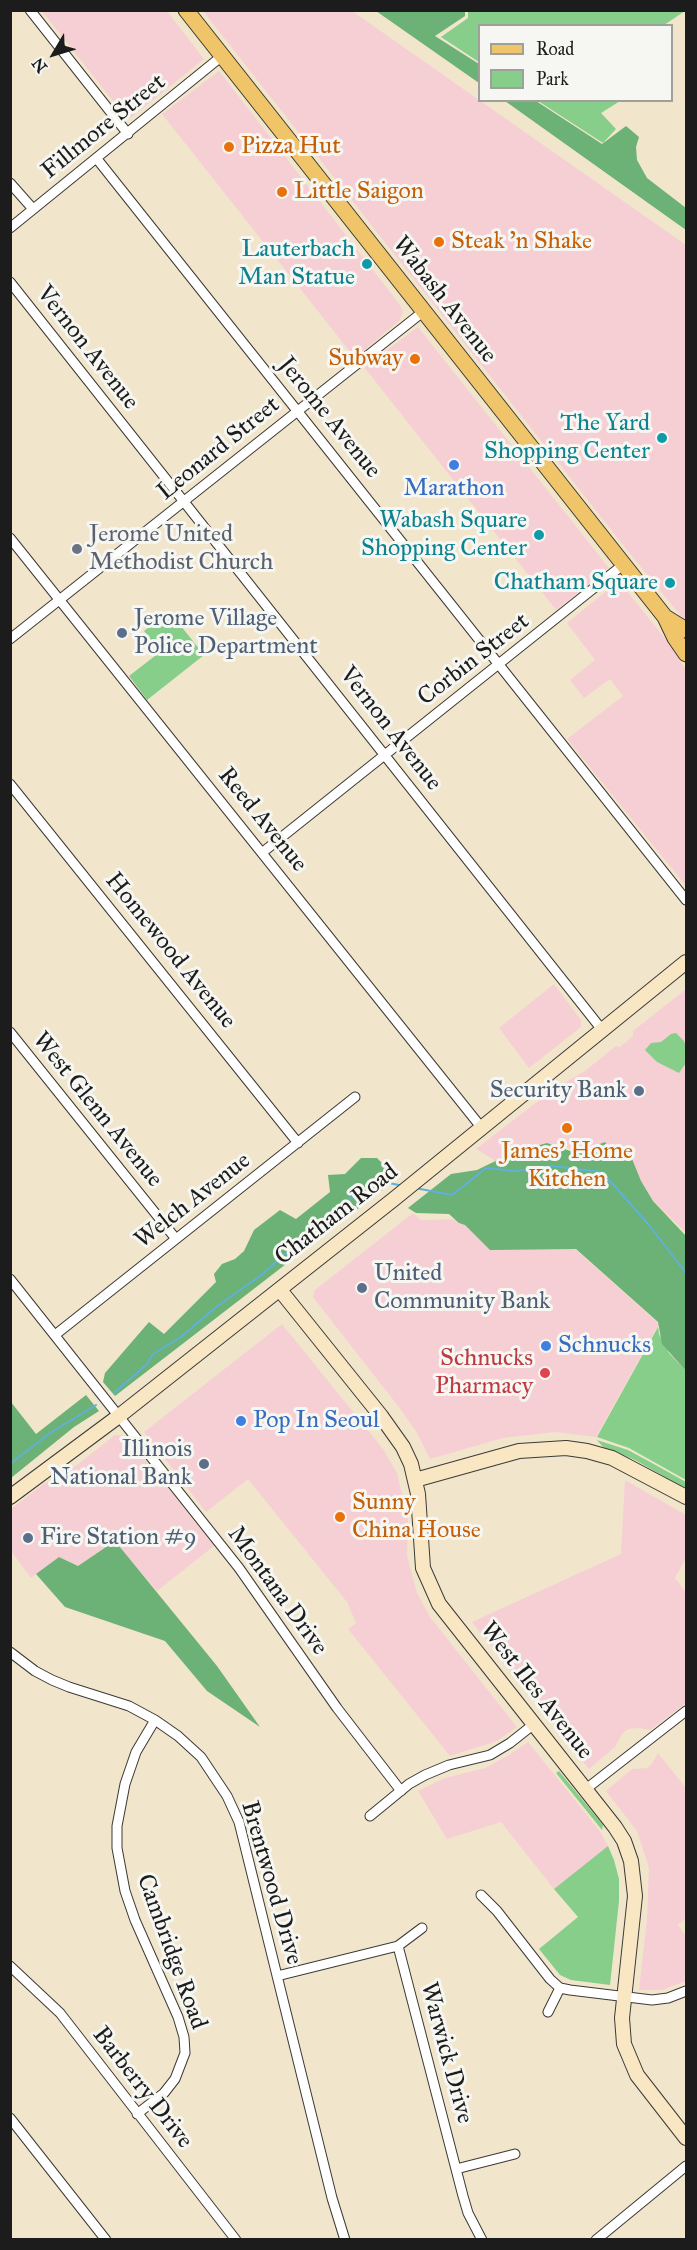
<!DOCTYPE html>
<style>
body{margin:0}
#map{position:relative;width:697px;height:2250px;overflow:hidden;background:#f1e5cc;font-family:"IM FELL Great Primer",serif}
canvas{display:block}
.frame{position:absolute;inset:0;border:12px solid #1c1c1c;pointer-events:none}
.legend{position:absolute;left:478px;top:24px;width:195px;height:78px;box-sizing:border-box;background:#f6f6f2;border:2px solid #9f9f9c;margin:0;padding:8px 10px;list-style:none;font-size:18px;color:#1c1c1c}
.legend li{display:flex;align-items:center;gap:12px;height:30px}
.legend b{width:30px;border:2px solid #9f9f9c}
.north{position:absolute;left:24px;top:24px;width:60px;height:60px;-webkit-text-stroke:4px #f6f6f2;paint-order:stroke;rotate:232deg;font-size:16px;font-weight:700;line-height:24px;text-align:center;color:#1c1c1c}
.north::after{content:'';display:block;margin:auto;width:21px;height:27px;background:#1c1c1c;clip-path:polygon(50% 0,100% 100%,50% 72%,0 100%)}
</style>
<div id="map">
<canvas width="697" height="2250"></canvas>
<div class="frame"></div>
<ul class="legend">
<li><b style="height:8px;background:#f0c469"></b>Road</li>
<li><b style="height:16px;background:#86ce8a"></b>Park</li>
</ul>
<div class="north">N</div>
</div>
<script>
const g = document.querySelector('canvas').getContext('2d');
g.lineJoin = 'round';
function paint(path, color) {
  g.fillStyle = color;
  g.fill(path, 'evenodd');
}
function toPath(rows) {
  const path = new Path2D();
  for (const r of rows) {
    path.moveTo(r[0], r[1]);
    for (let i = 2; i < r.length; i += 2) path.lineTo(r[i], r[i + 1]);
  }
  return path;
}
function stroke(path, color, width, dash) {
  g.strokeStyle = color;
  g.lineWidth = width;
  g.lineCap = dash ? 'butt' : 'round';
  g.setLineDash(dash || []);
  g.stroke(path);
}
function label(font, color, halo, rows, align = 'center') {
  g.font = font + ' "IM FELL Great Primer",serif';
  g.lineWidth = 6;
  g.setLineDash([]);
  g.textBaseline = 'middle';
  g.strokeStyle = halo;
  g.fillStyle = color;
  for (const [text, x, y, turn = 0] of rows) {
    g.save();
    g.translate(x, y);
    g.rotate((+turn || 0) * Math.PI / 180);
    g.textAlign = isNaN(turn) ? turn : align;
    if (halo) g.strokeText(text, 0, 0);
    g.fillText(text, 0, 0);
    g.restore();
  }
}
const built = toPath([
 [42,11,167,11,204,59,128,120],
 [203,11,352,11,686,245,686,622,627,550],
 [219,71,400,305,403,312,399,321,355,358,162,114],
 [418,327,609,568,556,610,364,367],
 [615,584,622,585,667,641,686,670,686,886,567,739,623,696,610,679,584,698,570,680,595,660,567,623],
 [554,984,581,1020,581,1027,529,1068,499,1028],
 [686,989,686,1233,645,1193,599,1157,558,1145,499,1163,476,1149,551,1091,585,1071,616,1046,620,1047,633,1036,633,1031],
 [413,1213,421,1220,463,1219,574,1248,659,1324,596,1437,555,1432,503,1438,430,1459,416,1431,398,1406,313,1297,315,1290],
 [282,1324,383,1449,397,1473,408,1520,407,1556,417,1593,430,1617,517,1727,497,1741,450,1756,348,1629,356,1623,347,1602,248,1479,206,1512,144,1432],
 [115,1435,126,1436,214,1546,157,1591,115,1542,78,1566,59,1557,31,1578,11,1551,11,1509,42,1485,77,1465],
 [625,1480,686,1515,686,1558,675,1578,686,1592,686,1703,650,1730,639,1728,628,1729,622,1734,615,1747,589,1769,472,1622,621,1554],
 [528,1742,599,1830,608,1846,554,1889,501,1822,447,1839,418,1791,445,1778,485,1768,509,1755],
 [658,1753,686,1788,686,1918,678,1925,686,1936,686,1981,662,1990,639,1990,647,1919,649,1868,637,1831,606,1791,632,1769,647,1768,652,1764]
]);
const green = toPath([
 [468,11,468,10,685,11,664,25,480,26,479,62,441,37,468,18],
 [538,101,620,101,601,113,616,129,603,143],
 [169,611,204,655,147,700,129,676,160,652,144,631],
 [676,1033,684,1041,686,1047,686,1063,679,1073,657,1062,645,1050,651,1043,661,1042,671,1034],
 [658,1327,659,1334,669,1353,686,1371,686,1480,629,1448,597,1437],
 [597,1440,628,1450,652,1463,686,1482,686,1489,635,1460,603,1447],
 [559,1771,603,1825,602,1830,556,1773],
 [608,1846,614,1860,619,1879,619,1901,610,1985,571,1980,560,1975,539,1949,578,1917,554,1889]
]);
const forest = toPath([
 [376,11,465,11,465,16,435,36,479,64,479,83],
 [505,101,536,101,602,144,626,126,639,137,636,147,637,160,647,178,686,208,686,230],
 [605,1142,618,1159,630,1154,641,1181,653,1201,686,1236,686,1371,662,1344,658,1322,576,1249,490,1250,465,1225,459,1223,449,1214,416,1213,408,1208,451,1174,477,1170,514,1152,547,1143,576,1153],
 [361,1158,377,1158,392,1173,382,1190,115,1396,103,1382,105,1373,149,1322,164,1334,216,1282,214,1274,222,1264,235,1259,244,1251,254,1230,280,1210,296,1219,330,1192,328,1175,345,1174],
 [86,1395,99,1411,74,1427,11,1478,11,1402,36,1434],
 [115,1541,217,1666,260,1727,207,1691,165,1641,65,1607,36,1574,59,1557,78,1566]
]);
const stream = toPath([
 [415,1188,452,1195,486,1168,515,1171,552,1166,602,1172,649,1225,686,1273],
 [114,1393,146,1365,153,1354,181,1337,216,1307,260,1276,342,1205,376,1180,403,1186],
 [10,1464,50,1433,96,1405]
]);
const street = toPath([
 [30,10,128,134],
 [97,159,686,900],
 [10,183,33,209],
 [10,228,222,56],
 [10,282,603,1031],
 [10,538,481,1127],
 [10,639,424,311],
 [10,784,298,1143],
 [263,852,624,564],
 [10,1032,176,1239],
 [10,1279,239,1568,337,1708,401,1791],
 [55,1335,355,1097],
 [10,1652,35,1671,52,1680,69,1687,129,1706,155,1720,178,1736,201,1757,227,1796,239,1822,332,2198,345,2240],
 [586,1789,686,1711],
 [370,1816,409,1784,425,1775,449,1765,490,1755,510,1743,534,1724],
 [481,1895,497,1911,550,1979,560,1988,570,1990,652,2000,668,1998,686,1991],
 [398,1946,463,2196,468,2213,482,2240],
 [10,1966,60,2013,236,2240],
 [277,1976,398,1946,422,1928],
 [548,2012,560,1988],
 [137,2114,164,2093,175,2079,185,2053,184,2037,178,2017,135,1920,125,1891,117,1848,117,1826,125,1784,136,1752,155,1720],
 [10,2118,106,2240],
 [456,2169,515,2154],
 [596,2240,686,2166]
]);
const secondary = toPath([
 [280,1290,381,1416,403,1447,411,1464,418,1494,423,1568,439,1604,615,1827,624,1841,631,1861,635,1896,622,2018,624,2044,637,2075,686,2138],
 [415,1480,519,1451,566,1448,587,1451,612,1458,686,1497],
 [10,1497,119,1416,394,1199,686,962]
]);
const primary = toPath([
 [186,10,665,617,675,638,686,654],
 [665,617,686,630]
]);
const markers = [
 [229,147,6,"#e8710a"],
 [282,192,6,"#e8710a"],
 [439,242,6,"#e8710a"],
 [367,264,6,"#0f9aa8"],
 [415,359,6,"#e8710a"],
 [662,438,6,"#0f9aa8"],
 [454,465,6,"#3f7fe0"],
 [539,535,6,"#0f9aa8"],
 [77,549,6,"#6b7280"],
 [670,583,6,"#0f9aa8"],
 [122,633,6,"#5c6f8a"],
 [639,1091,6,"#5c6f8a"],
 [567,1128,6,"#e8710a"],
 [362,1288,6,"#5c6f8a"],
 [546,1346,6,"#3f7fe0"],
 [545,1373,6,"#e0444e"],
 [241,1421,6,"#3f7fe0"],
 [204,1464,6,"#5c6f8a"],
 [340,1517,6,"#e8710a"],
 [28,1538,6,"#5c6f8a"]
];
const streetNames = [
 ["Fillmore Street",104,127,-39],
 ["Wabash Avenue",444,300,52],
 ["Vernon Avenue",87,348,52],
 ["Jerome Avenue",329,418,51],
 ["Leonard Street",219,449,-39],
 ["Corbin Street",474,660,-38],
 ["Vernon Avenue",390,729,52],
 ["Reed Avenue",262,820,51],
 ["Homewood Avenue",170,951,51],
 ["West Glenn Avenue",97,1110,51],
 ["Welch Avenue",193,1201,-38],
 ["Chatham Road",337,1215,-38],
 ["Montana Drive",277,1591,54],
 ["West Iles Avenue",536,1691,52],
 ["Brentwood Drive",271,1883,74],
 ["Cambridge Road",171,1952,70],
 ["Warwick Drive",446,2053,75],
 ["Barberry Drive",142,2088,52]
];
const foodNames = [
 ["Pizza Hut",241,147],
 ["Little Saigon",294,192],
 ["Steak 'n Shake",451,242],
 ["Subway",403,359,"right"],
 ["James' Home",567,1152,"center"],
 ["Kitchen",567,1180,"center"],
 ["Sunny",352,1503],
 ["China House",352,1531]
];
const cultureNames = [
 ["Lauterbach",355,250],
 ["Man Statue",355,278],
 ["The Yard",650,424],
 ["Shopping Center",650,452],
 ["Wabash Square",527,521],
 ["Shopping Center",527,549],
 ["Chatham Square",658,583]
];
const shopNames = [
 ["Marathon",454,489,"center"],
 ["Schnucks",558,1346],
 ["Pop In Seoul",253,1421]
];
const worshipNames = [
 ["Jerome United",89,535],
 ["Methodist Church",89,563]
];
const serviceNames = [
 ["Jerome Village",134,619],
 ["Police Department",134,647],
 ["Security Bank",627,1091,"right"],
 ["United",374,1274],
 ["Community Bank",374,1302],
 ["Illinois",192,1450,"right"],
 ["National Bank",192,1478,"right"],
 ["Fire Station #9",40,1538]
];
const healthNames = [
 ["Schnucks",533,1359],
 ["Pharmacy",533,1387]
];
paint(built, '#f6cfd5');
paint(green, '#86ce8a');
paint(forest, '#6cb176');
stroke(stream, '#60b0da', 2);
stroke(street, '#3c3a36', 11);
stroke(secondary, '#3c3a36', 16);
stroke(primary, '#3c3a36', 17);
stroke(street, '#fff', 9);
stroke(secondary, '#f9e7c3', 14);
stroke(primary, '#f0c469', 15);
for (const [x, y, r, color] of markers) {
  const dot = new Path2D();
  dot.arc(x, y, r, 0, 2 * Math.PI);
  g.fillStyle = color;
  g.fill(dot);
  stroke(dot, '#f6f6f2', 2);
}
label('24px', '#1c1c1c', '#f6f6f2', streetNames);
label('24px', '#c56008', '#f6f6f2', foodNames, 'left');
label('24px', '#0d838f', '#f6f6f2', cultureNames, 'right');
label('24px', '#366cbe', '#f6f6f2', shopNames, 'left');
label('24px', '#5b616d', '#f6f6f2', worshipNames, 'left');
label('24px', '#4e5e75', '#f6f6f2', serviceNames, 'left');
label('24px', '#be3a42', '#f6f6f2', healthNames, 'right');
</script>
